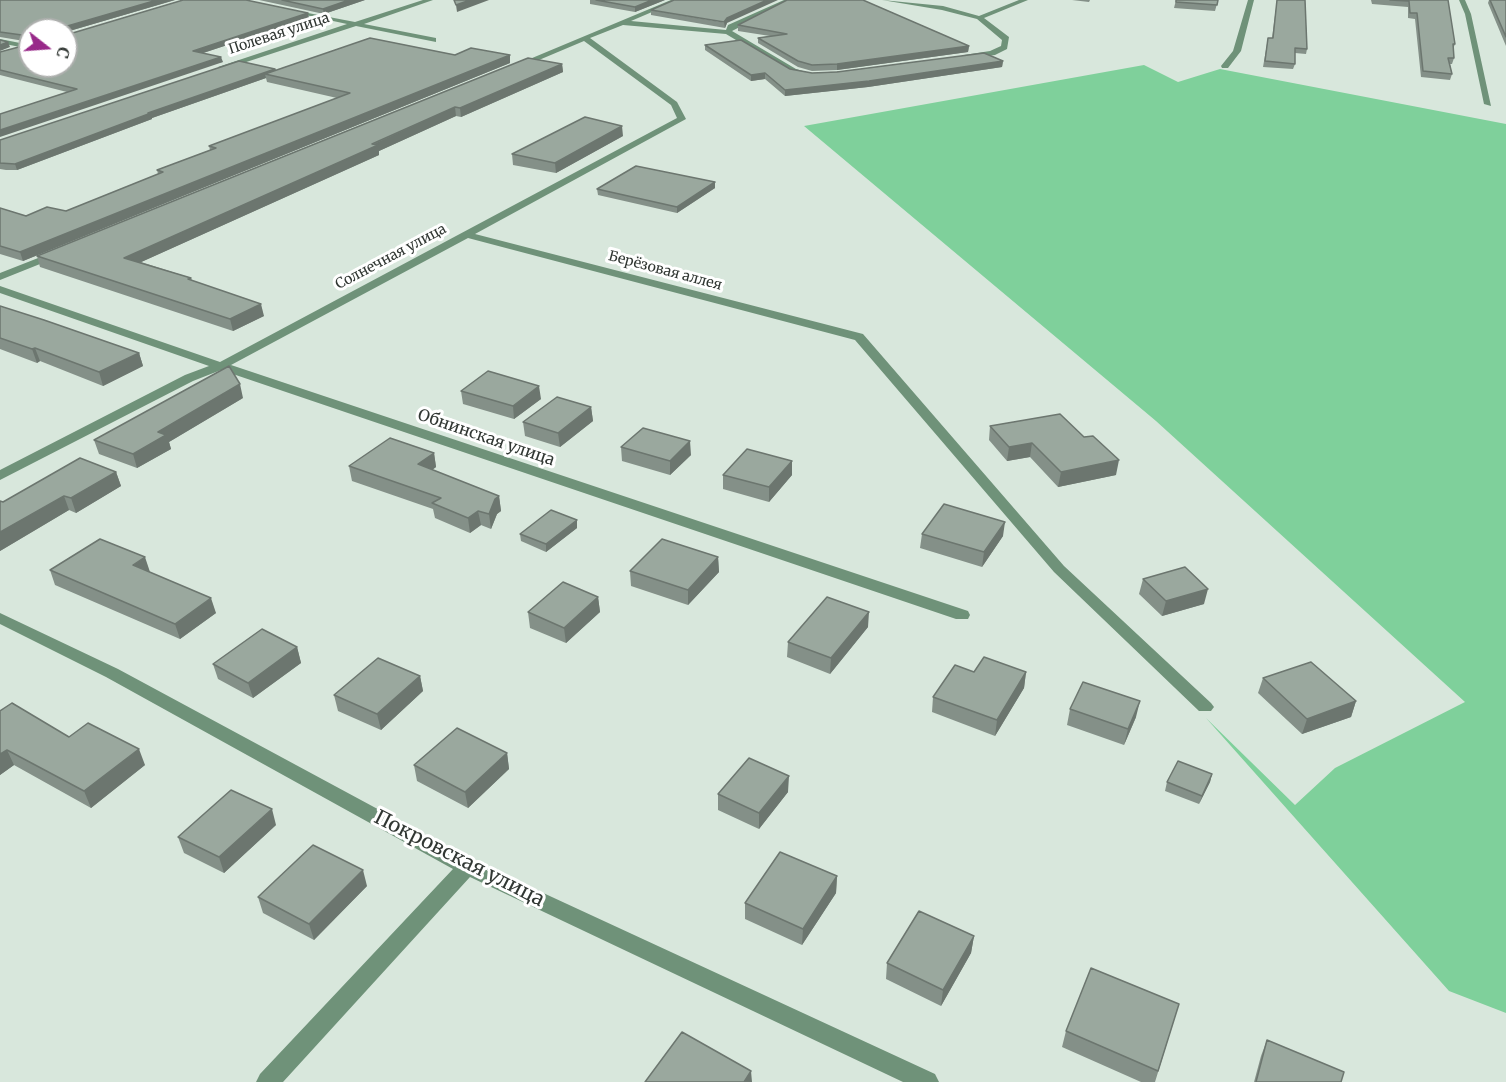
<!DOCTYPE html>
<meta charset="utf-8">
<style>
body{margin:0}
#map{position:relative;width:1506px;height:1082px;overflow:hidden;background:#d8e7dc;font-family:Merriweather,serif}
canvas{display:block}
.north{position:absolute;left:18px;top:18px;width:60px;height:60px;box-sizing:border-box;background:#fff;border:2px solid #adafad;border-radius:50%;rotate:107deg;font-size:16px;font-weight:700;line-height:24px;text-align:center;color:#313733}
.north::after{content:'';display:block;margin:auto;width:21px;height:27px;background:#982989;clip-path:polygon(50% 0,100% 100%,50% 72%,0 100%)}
</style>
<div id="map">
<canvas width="1506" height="1082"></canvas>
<div class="north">С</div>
</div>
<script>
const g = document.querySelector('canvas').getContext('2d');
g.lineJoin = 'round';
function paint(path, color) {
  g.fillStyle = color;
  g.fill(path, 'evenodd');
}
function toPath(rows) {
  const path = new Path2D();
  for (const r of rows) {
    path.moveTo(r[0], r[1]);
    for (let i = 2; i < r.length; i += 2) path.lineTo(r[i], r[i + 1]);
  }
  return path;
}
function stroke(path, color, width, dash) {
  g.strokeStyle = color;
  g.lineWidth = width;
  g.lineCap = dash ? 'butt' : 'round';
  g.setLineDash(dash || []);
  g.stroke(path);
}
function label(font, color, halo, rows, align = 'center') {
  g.font = font + ' Merriweather,serif';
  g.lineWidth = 6;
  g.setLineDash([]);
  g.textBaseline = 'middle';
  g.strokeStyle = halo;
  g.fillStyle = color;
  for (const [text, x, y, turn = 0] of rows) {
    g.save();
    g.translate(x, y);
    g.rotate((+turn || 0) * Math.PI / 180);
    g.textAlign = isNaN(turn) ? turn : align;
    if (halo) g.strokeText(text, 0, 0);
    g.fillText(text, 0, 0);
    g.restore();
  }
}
const green = toPath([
 [1144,65,1178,82,1220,69,1506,124,1506,1013,1449,991,1206,718,1295,805,1335,768,1465,702,1156,421,804,126]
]);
const minor = toPath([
 [423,0,433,0,364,24,436,38,436,42,356,26,225,69,218,67,347,24,287,11,287,9,355,22,423,0],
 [671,0,680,0,631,21,726,30,728,25,784,0,792,0,732,31,796,69,813,74,809,76,791,73,726,34,623,25,590,38,677,102,686,119,475,234,863,334,1064,566,1211,703,1214,707,1211,711,1199,711,1054,572,855,340,468,238,231,365,968,611,970,615,968,619,956,619,221,370,193,381,0,480,0,470,185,375,209,366,0,293,0,286,220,362,677,118,671,105,584,41,520,68,513,66,671,0],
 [882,0,943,6,979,16,1019,0,1028,0,984,18,1009,37,1007,49,995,55,967,59,964,59,964,55,990,51,1001,46,1002,40,977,19,942,10,882,0],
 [1248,0,1254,0,1241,51,1228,68,1222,68,1221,66,1233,51,1248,0],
 [1459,0,1465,0,1471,14,1491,106,1484,104,1465,14,1459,0],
 [0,39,30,45,30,49,0,43,0,39],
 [56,251,60,252,60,256,0,280,0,273,56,251],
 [0,613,118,669,474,861,935,1074,939,1082,903,1082,470,877,283,1082,256,1082,260,1074,453,869,106,677,0,624,0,613]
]);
const wall = toPath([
 [0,0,175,0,66,32,66,30,30,42,0,37],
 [259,0,365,0,324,14],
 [590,0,665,0,635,12,590,4],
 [1072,0,1090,0,1089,2],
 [1176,0,1218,0,1215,11,1174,8],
 [1277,0,1305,0,1307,49,1306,54,1295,53,1295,64,1293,69,1263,67,1268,38,1272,38],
 [1371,0,1448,0,1455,44,1453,49,1454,58,1452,64,1450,64,1452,74,1450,80,1421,77,1415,19,1408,18,1408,7,1372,4],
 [1489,0,1506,0,1506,46,1488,3],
 [651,10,727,23,725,28,651,15],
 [309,18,203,53,223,62,67,92,0,75,0,52],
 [738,25,969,46,968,52,837,70,812,71,798,67,758,43,758,38,770,36,738,31],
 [705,45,790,69,812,73,1003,61,1002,67,868,87,785,96,765,79,751,81,705,50],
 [455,55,510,55,510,63,23,261,0,254,0,208,26,216,66,211,158,174,157,170,210,150,209,146,337,98,267,82,266,78,152,118,152,119,17,170,6,170,0,169,0,140,275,70],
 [562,64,563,72,461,117,456,116,379,151,379,155,141,262,191,278,192,281,264,316,233,331,40,267,37,256],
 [623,136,556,173,513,165,512,154],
 [715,182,715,188,677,213,598,195,597,189],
 [0,306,139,353,143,366,103,386,40,361,37,363,0,349],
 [461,391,541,399,514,419,463,404],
 [243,398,169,442,171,449,137,468,99,454,94,440],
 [591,407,593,421,560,447,525,436,523,422],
 [990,426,1084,437,1116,475,1058,487,1030,457,1007,461,989,440],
 [621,447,691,455,670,475,622,461],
 [434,453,436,467,432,470,499,496,501,511,497,514,491,529,481,525,470,533,435,518,433,509,352,481,349,466],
 [116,472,121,486,76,513,69,510,0,551,0,501,3,502],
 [723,475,792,475,769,502,723,489],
 [577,528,546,552,521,541,520,534],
 [922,534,1003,536,982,567,920,548],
 [718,557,719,572,688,605,631,586,630,571],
 [50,570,150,572,216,613,180,639,55,585],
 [1143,579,1204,604,1162,616,1139,594],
 [598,597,600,612,566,643,530,628,528,612],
 [868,627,830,674,787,657,788,642],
 [297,647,301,663,253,698,218,679,213,664],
 [974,672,1026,672,1024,688,995,736,932,712,933,697],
 [420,676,423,691,381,730,338,711,334,695],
 [1263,678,1356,701,1351,717,1302,734,1258,693],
 [1070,709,1136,717,1124,745,1067,725],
 [0,711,69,737,145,765,91,808,14,765,0,775],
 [507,753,509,769,468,808,417,781,414,765],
 [1212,774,1210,782,1199,804,1165,791,1167,782],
 [788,792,759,829,718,810,718,794],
 [276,825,224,873,184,853,178,837],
 [837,876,836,893,802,945,745,919,745,903],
 [367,886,314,940,263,913,258,897],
 [974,936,971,953,941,1006,886,979,887,963],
 [1179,1004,1155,1082,1141,1082,1062,1047,1066,1031],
 [1267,1040,1341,1082,1254,1082,1261,1056]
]);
const shadedWall = toPath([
 [157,0,175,0,66,32,66,30,63,30,64,27],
 [349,0,365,0,324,14,323,9],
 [470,0,489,0,457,12,456,5],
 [652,0,665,0,635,12,635,7],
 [767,0,778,0,727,23,725,28,724,22,727,18],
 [308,13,309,18,194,56,193,51],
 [8,42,10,47,0,51,0,45],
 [969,46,968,52,837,70,837,64],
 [510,55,510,63,23,261,20,252],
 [221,57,223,62,0,137,0,130],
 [1003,61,1002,67,868,87,785,96,785,90],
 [562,64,563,72,461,117,460,108],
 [275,69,276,75,265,74,266,78,152,118,152,119,17,170,15,164,148,113],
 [765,73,765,79,751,81,751,75],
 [455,107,456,116,379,151,379,155,128,268,124,258],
 [622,126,623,136,556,173,555,163],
 [715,182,715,188,677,213,677,207],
 [261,304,264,316,233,331,230,319],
 [35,348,40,361,37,363,32,349],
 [139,353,143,366,103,386,99,372],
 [240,384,243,398,169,442,171,449,137,468,133,454,158,432],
 [539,386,541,399,514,419,513,406],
 [591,407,593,421,560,447,558,433],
 [690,441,691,455,670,475,670,461],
 [1032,443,1030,457,1007,461,1009,447],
 [434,453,436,467,420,479,418,464],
 [1119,460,1116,475,1058,487,1061,472],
 [792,461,792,475,769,502,769,487],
 [116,472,121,486,76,513,71,498],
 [64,496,69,510,0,551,0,532],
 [499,496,501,511,497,514,491,529,489,514,495,499],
 [478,511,481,525,470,533,468,518],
 [577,520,577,528,546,552,546,544],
 [1005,522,1003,536,982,567,984,552],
 [145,557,150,572,133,565],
 [718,557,719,572,688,605,688,590],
 [1208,589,1204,604,1162,616,1166,601],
 [598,597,600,612,566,643,564,628],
 [211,598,216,613,180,639,175,624],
 [869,612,868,627,830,674,831,658],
 [297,647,301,663,253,698,248,683],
 [1026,672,1024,688,995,736,997,720],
 [420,676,423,691,381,730,377,714],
 [1140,701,1136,717,1124,745,1128,729],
 [1356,701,1351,717,1302,734,1307,719],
 [139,749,145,765,91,808,84,791],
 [7,750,14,765,0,775,0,754],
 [507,753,509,769,468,808,465,792],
 [1212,774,1210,782,1199,804,1202,796],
 [789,776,788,792,759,829,759,813],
 [272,809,276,825,224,873,219,857],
 [363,870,367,886,314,940,309,924],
 [837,876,836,893,802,945,803,929],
 [974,936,971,953,941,1006,943,990],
 [751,1071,752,1082,744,1082]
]);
const building = toPath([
 [0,0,157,0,64,27,63,30,30,30,30,43,29,36,0,32,0,0],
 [183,0,246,0,308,13,193,51,221,57,0,130,0,114,77,89,0,70,0,52,30,44,30,66,66,66,66,35,183,0],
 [282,0,349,0,323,9,282,0],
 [454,0,470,0,456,5,454,0],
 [596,0,652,0,635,7,596,0],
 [674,0,767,0,727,18,724,22,651,10,674,0],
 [787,0,863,0,969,46,837,64,812,65,798,61,758,38,787,34,738,25,787,0],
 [1176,0,1218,0,1217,5,1176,2,1176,0],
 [1277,0,1305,0,1307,49,1295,48,1295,64,1265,61,1268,38,1273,38,1277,0],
 [1390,0,1448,0,1455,44,1453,44,1454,58,1448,58,1452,74,1423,71,1417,13,1410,13,1409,1,1390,0],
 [1490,0,1506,0,1506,37,1490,0],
 [370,38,455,55,471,48,510,55,20,252,0,246,0,208,26,216,47,207,66,211,163,172,157,170,216,148,209,146,350,93,265,74,370,38],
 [0,40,8,42,0,45,0,40],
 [741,40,790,69,812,73,837,72,984,53,1003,61,869,81,785,90,765,73,751,75,705,45,741,40],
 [528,58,562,64,460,108,455,107,372,144,378,145,124,258,191,278,188,279,261,304,230,319,37,256,528,58],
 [239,61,275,69,148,113,151,113,15,164,0,163,0,140,239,61],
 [585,117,622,126,555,163,512,154,585,117],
 [636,166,715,182,677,207,597,189,636,166],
 [0,306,44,320,139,353,99,372,35,348,32,349,0,338,0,306],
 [229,366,240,384,158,432,166,435,133,454,94,440,229,366],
 [488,371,539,386,513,406,461,391,488,371],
 [557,397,591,407,558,433,523,422,557,397],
 [1060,414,1084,437,1093,436,1119,460,1061,472,1032,443,1009,447,990,426,1060,414],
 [643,428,690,441,670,461,621,447,643,428],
 [390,438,434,453,418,464,499,496,495,499,489,514,478,511,468,518,432,503,441,498,349,466,390,438],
 [747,449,792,461,769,487,723,475,747,449],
 [80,458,116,472,71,498,64,496,0,532,0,501,3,502,80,458],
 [944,504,1005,522,984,552,922,534,944,504],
 [551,510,577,520,546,544,520,534,551,510],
 [100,539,145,557,133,565,211,598,175,624,50,570,100,539],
 [662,539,718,557,688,590,630,571,662,539],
 [1185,567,1208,589,1166,601,1143,579,1185,567],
 [563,582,598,597,564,628,528,612,563,582],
 [827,597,869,612,831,658,788,642,827,597],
 [262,629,297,647,248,683,213,664,262,629],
 [984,657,1026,672,997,720,933,697,955,665,974,672,984,657],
 [378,658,420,676,377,714,334,695,378,658],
 [1311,662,1356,701,1307,719,1263,678,1311,662],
 [1083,682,1140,701,1128,729,1070,709,1083,682],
 [12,703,69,737,88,723,139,749,84,791,7,750,0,754,0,711,12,703],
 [457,728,507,753,465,792,414,765,457,728],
 [749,758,789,776,759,813,718,794,749,758],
 [1178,761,1212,774,1202,796,1167,782,1178,761],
 [231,790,272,809,219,857,178,837,231,790],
 [313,845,363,870,309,924,258,897,313,845],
 [780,852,837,876,803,929,745,903,780,852],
 [919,911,974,936,943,990,887,963,919,911],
 [1091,968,1179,1004,1158,1071,1066,1031,1091,968],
 [682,1032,751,1071,744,1082,645,1082,682,1032],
 [1267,1040,1344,1072,1341,1082,1256,1082,1267,1040]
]);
const farStreetnames = [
 ["Полевая улица",279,34,-18],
 ["Солнечная улица",391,257,-28],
 ["Берёзовая аллея",665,271,15]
];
const streetNames = [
 ["Обнинская улица",486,438,19]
];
const nearStreetnames = [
 ["Покровская улица",459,859,27]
];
paint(green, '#7fd09b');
paint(minor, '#6f9279');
paint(wall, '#849088');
paint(shadedWall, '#6c766f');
paint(building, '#9aa89e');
stroke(building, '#6c766f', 1.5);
label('14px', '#313733', '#fff', farStreetnames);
label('16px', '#313733', '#fff', streetNames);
label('20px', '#313733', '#fff', nearStreetnames);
</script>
